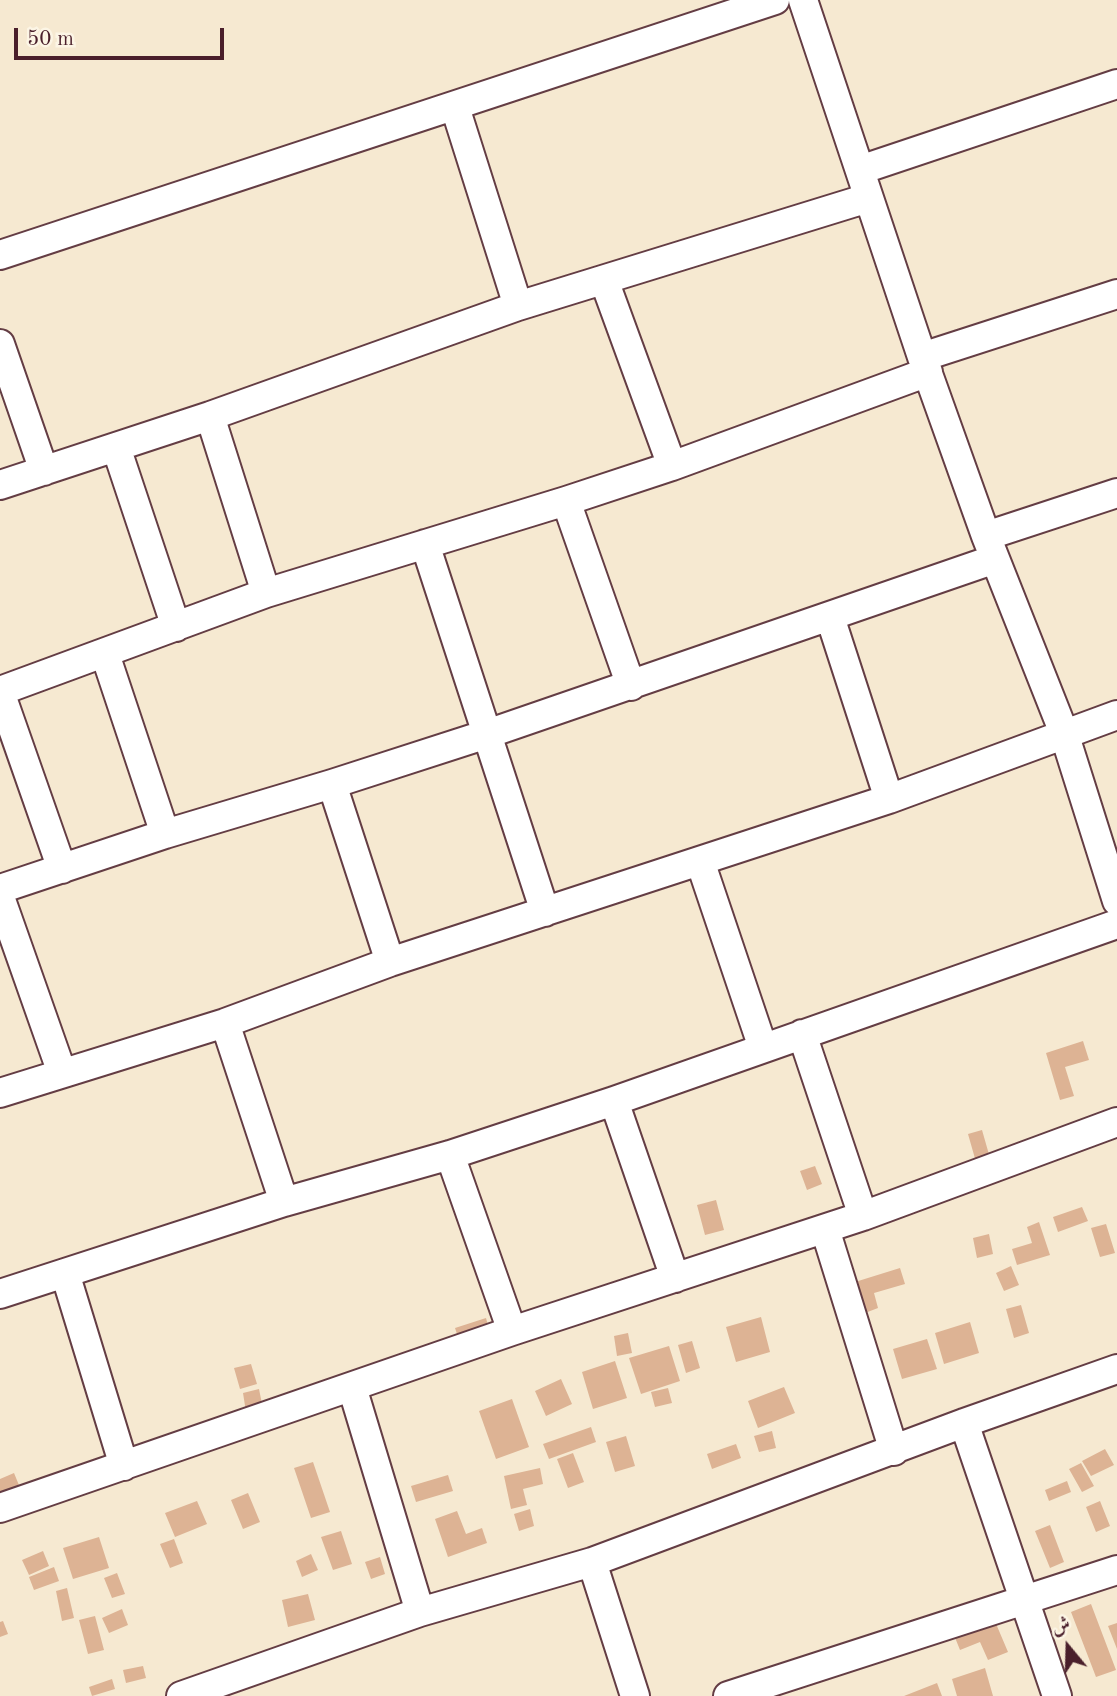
<!DOCTYPE html>
<meta charset="utf-8">
<style>
body{margin:0}
#map{position:relative;width:1117px;height:1696px;overflow:hidden;background:#f6e9d1;font-family:"Old Standard TT",Amiri,serif}
canvas{display:block}
.north{position:absolute;left:1033px;top:1612px;width:70px;height:70px;-webkit-text-stroke:5px #fcf5e5;paint-order:stroke;rotate:341deg;font-size:19px;font-weight:700;line-height:28px;text-align:center;color:#4a1f2b}
.north::after{content:'';display:block;margin:auto;width:24px;height:32px;background:#4a1f2b;clip-path:polygon(50% 0,100% 100%,50% 72%,0 100%)}
.scale{position:absolute;left:14px;top:28px;width:210px;height:32px;box-sizing:border-box;border:4px solid #4a1f2b;border-top:0;padding-left:9px;font-size:21px;line-height:24px;white-space:nowrap;color:#4a1f2b;-webkit-text-stroke:5px #fcf5e5;paint-order:stroke}
</style>
<div id="map">
<canvas width="1117" height="1696"></canvas>
<div class="north">ش</div>
<div class="scale">50 m</div>
</div>
<script>
const g = document.querySelector('canvas').getContext('2d');
g.lineJoin = 'round';
function paint(path, color) {
  g.fillStyle = color;
  g.fill(path, 'evenodd');
}
function toPath(rows) {
  const path = new Path2D();
  for (const r of rows) {
    path.moveTo(r[0], r[1]);
    for (let i = 2; i < r.length; i += 2) path.lineTo(r[i], r[i + 1]);
  }
  return path;
}
function stroke(path, color, width, dash) {
  g.strokeStyle = color;
  g.lineWidth = width;
  g.lineCap = dash ? 'butt' : 'round';
  g.setLineDash(dash || []);
  g.stroke(path);
}
const building = toPath([
 [1083,1041,1089,1060,1065,1067,1074,1096,1060,1100,1046,1053],
 [982,1130,990,1158,976,1162,968,1134],
 [815,1166,822,1184,807,1190,800,1171],
 [716,1200,724,1230,705,1235,697,1205],
 [1082,1207,1088,1221,1058,1232,1053,1217],
 [1039,1222,1050,1255,1017,1265,1012,1249,1032,1243,1027,1227],
 [1106,1224,1115,1253,1100,1257,1091,1228],
 [989,1234,993,1254,977,1258,973,1238],
 [1011,1266,1019,1285,1004,1291,996,1273],
 [900,1268,905,1284,874,1293,878,1308,865,1313,855,1282],
 [1021,1305,1029,1333,1014,1338,1006,1309],
 [761,1317,770,1352,736,1362,726,1327],
 [486,1318,490,1333,460,1343,455,1328],
 [970,1322,979,1353,944,1364,935,1333],
 [628,1333,632,1353,617,1356,614,1336],
 [927,1339,937,1369,902,1379,893,1349],
 [692,1341,700,1368,686,1373,678,1345],
 [669,1346,680,1381,641,1394,629,1358],
 [615,1361,627,1398,593,1409,582,1372],
 [251,1364,257,1384,240,1389,234,1368],
 [561,1379,572,1404,546,1416,535,1391],
 [784,1387,795,1413,758,1428,748,1401],
 [668,1388,672,1403,655,1407,651,1392],
 [259,1389,263,1409,246,1412,243,1393],
 [512,1399,529,1447,496,1459,479,1411],
 [591,1427,596,1442,549,1459,543,1444],
 [772,1431,776,1448,759,1452,754,1436],
 [626,1436,635,1466,615,1472,606,1442],
 [736,1444,741,1458,712,1469,707,1454],
 [1105,1449,1114,1465,1091,1476,1082,1461],
 [573,1453,584,1482,568,1488,557,1459],
 [313,1462,330,1512,311,1518,294,1468],
 [1081,1463,1094,1486,1082,1492,1069,1469],
 [540,1468,543,1484,523,1489,527,1505,511,1509,504,1476],
 [14,1473,23,1495,0,1504,0,1479],
 [448,1475,453,1491,416,1502,411,1486],
 [1067,1481,1071,1492,1049,1501,1045,1490],
 [248,1493,260,1522,243,1529,231,1500],
 [197,1501,207,1524,175,1537,165,1513],
 [1100,1501,1110,1526,1096,1532,1086,1507],
 [530,1509,534,1526,519,1531,514,1514],
 [457,1511,466,1534,482,1528,487,1543,448,1557,435,1519],
 [1050,1525,1064,1562,1050,1568,1035,1531],
 [341,1531,352,1564,333,1570,321,1537],
 [99,1537,109,1568,73,1579,63,1548],
 [174,1539,183,1563,170,1568,160,1544],
 [43,1551,49,1566,29,1575,22,1560],
 [311,1554,318,1570,302,1577,296,1561],
 [380,1557,385,1574,371,1579,365,1562],
 [54,1567,59,1581,34,1590,29,1577],
 [117,1573,125,1594,112,1598,104,1578],
 [67,1588,74,1618,62,1621,56,1591],
 [308,1594,315,1620,288,1627,282,1600],
 [1091,1604,1116,1670,1096,1677,1071,1612],
 [122,1609,128,1625,109,1633,102,1618],
 [95,1616,104,1650,88,1654,79,1620],
 [994,1619,1008,1652,988,1660,980,1642,960,1650,954,1635],
 [3,1621,8,1634,0,1637,0,1622],
 [1117,1623,1117,1649,1108,1626],
 [143,1666,146,1678,126,1683,123,1670],
 [985,1668,993,1696,957,1696,952,1679],
 [112,1679,115,1689,92,1696,89,1687],
 [937,1683,942,1696,904,1696]
]);
const minor = toPath([
 [803,0,922,357,986,536,1064,733,1117,901],
 [455,107,518,306],
 [860,170,1117,84],
 [0,255,775,0],
 [604,280,672,466],
 [0,344,44,471],
 [922,357,1117,294],
 [210,416,266,593],
 [116,447,176,627],
 [0,485,210,416,518,306,868,198],
 [566,501,631,686],
 [986,536,1117,493],
 [425,544,545,912],
 [830,617,889,799],
 [105,654,165,834],
 [0,691,266,593,566,501,672,466,928,372],
 [0,692,62,869],
 [332,784,390,962],
 [700,861,763,1048],
 [0,889,165,834,332,784,487,734,995,559],
 [0,897,62,1073],
 [225,1023,284,1202],
 [802,1034,863,1216],
 [0,1093,225,1023,390,962,889,799,1117,715],
 [614,1101,675,1278],
 [450,1155,512,1331],
 [825,1229,894,1451],
 [65,1273,124,1466],
 [0,1294,284,1202,450,1155,614,1101,1117,924],
 [352,1387,420,1612],
 [964,1423,1057,1696],
 [0,1508,512,1331,863,1216,1117,1122],
 [592,1562,635,1696],
 [181,1696,420,1612,592,1562,964,1423,1117,1369],
 [728,1696,1117,1570]
]);
paint(building, '#ddb394');
stroke(minor, '#643d44', 32);
stroke(minor, '#fff', 28);
</script>
